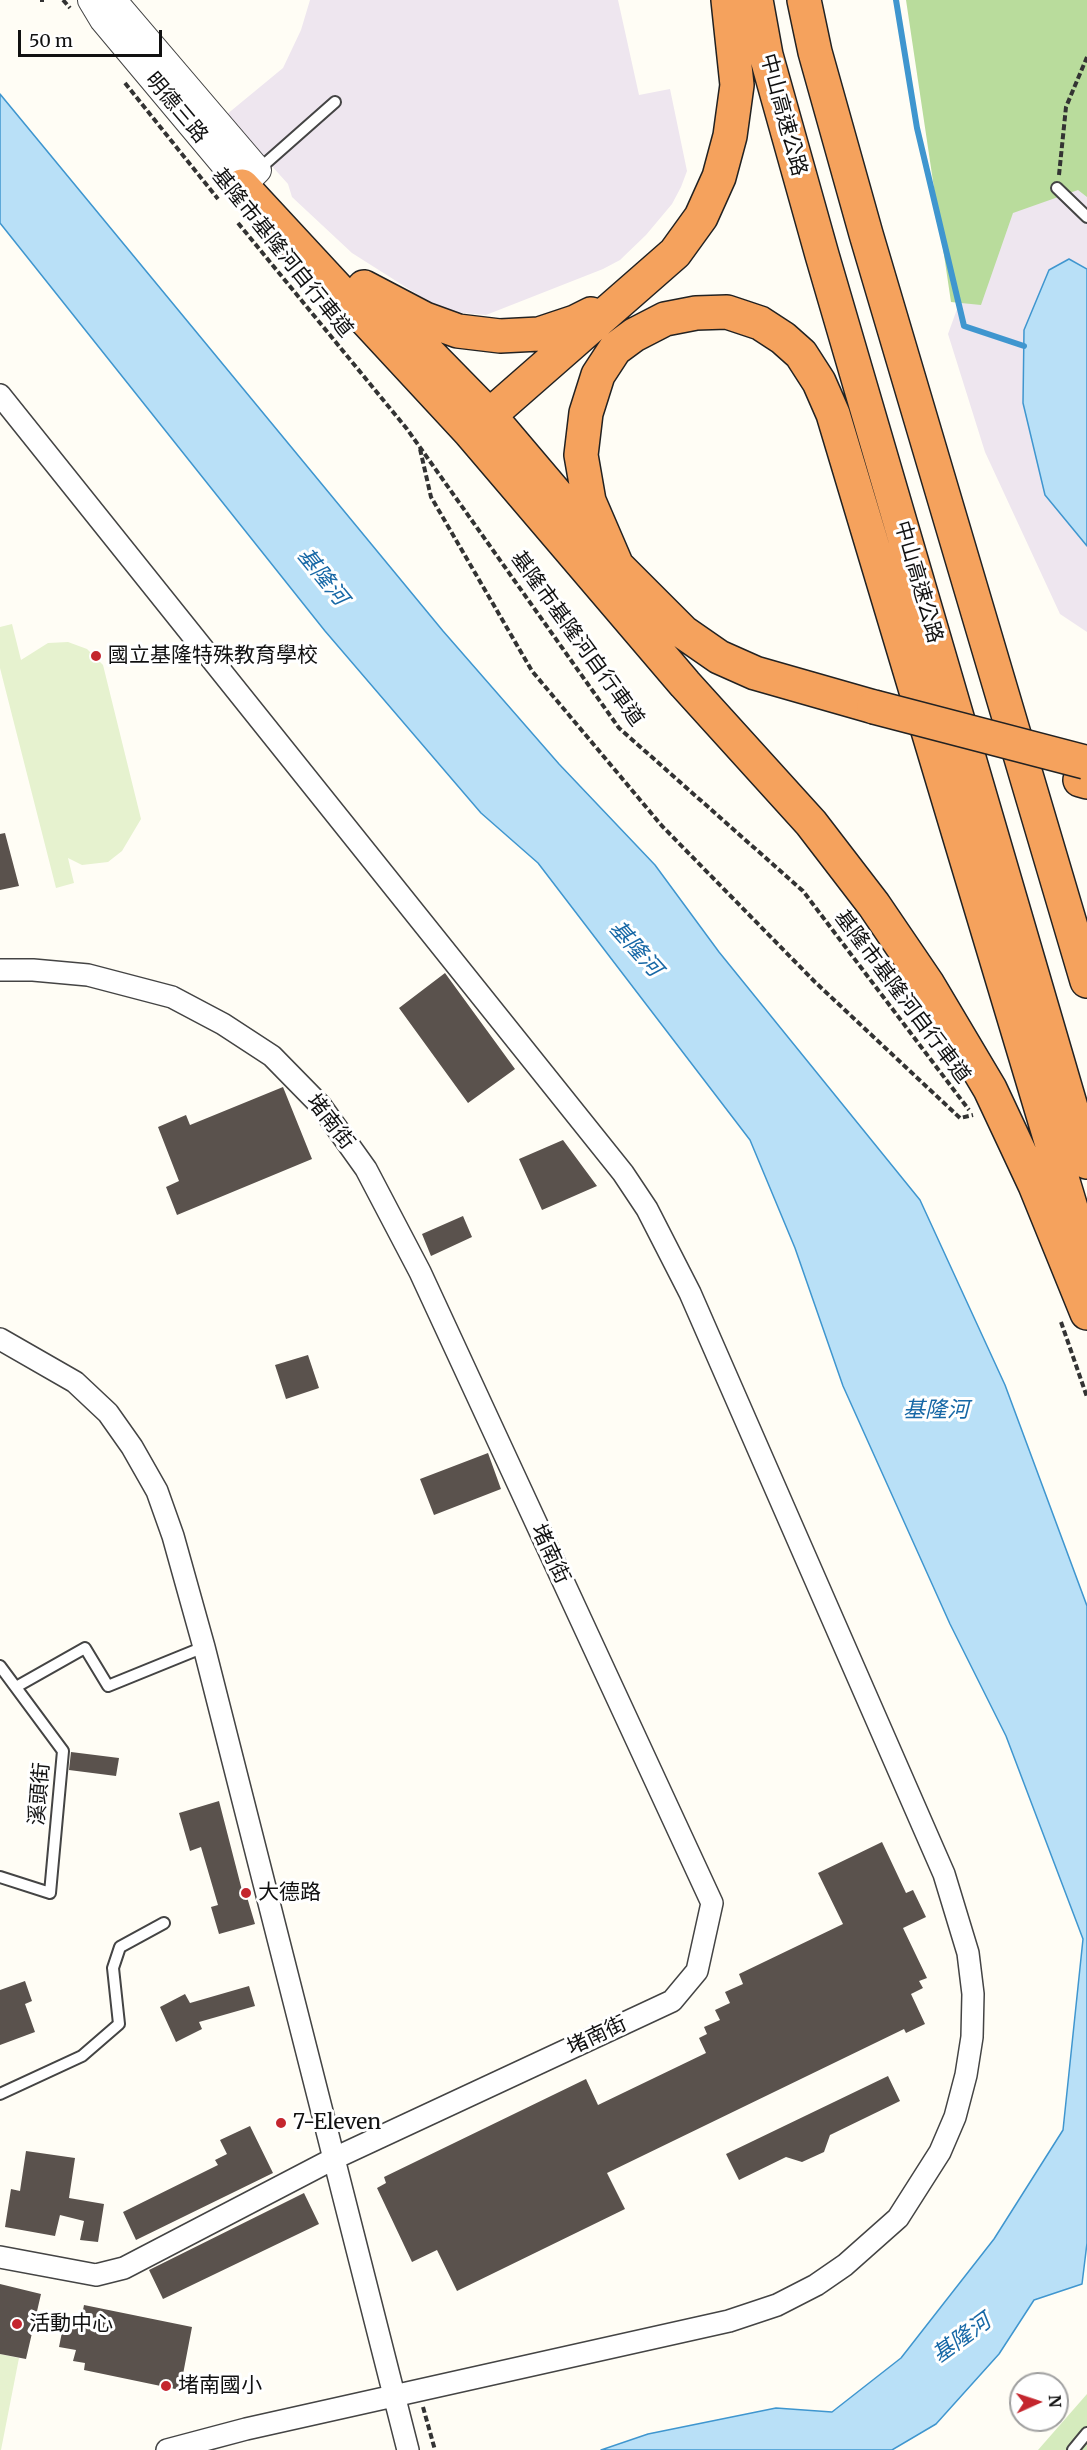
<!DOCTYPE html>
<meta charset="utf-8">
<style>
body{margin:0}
#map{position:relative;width:1087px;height:2450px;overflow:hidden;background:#fffdf5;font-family:Merriweather,serif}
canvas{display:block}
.north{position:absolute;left:1009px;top:2372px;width:60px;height:60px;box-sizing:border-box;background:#fff;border:2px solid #a0a0a0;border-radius:50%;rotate:87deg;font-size:16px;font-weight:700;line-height:24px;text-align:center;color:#111}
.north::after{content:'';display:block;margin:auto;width:21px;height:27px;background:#c4262e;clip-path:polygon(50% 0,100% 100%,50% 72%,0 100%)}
.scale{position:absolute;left:18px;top:30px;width:144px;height:27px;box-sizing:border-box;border:3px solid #111;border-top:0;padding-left:8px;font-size:18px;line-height:21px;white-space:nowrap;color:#111;-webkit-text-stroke:4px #fff;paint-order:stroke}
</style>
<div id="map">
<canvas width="1087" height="2450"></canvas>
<div class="north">N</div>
<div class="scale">50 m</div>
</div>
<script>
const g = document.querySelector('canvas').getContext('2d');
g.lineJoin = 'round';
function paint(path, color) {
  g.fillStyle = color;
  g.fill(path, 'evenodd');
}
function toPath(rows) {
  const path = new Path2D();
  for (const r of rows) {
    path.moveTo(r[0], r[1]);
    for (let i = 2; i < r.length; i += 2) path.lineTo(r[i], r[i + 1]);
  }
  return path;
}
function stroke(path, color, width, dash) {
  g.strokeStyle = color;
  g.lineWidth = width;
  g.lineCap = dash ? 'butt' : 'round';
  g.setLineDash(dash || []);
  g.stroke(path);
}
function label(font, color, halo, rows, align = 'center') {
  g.font = font + ' Merriweather,"Noto Sans TC",serif';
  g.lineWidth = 6;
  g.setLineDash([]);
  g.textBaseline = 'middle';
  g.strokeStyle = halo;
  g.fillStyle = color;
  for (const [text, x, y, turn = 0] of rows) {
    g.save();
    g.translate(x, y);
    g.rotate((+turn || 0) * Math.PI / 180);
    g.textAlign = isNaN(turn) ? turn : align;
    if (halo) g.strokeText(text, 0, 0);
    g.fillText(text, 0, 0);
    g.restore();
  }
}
const industrial = toPath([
 [310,0,618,0,639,95,670,89,687,171,681,187,672,204,646,235,620,260,603,269,486,315,451,312,434,305,352,253,292,197,288,184,226,115,283,68,301,30],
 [1069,0,1087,0,1087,632,1060,614,985,452,948,334]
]);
const green = toPath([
 [1087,2394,1087,2450,1038,2450]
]);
const forest = toPath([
 [906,0,1087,0,1087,197,1078,190,1013,213,981,305,951,302]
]);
const pitch = toPath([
 [12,624,21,660,48,643,68,642,87,649,103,665,141,819,122,851,108,862,82,865,68,858,74,883,56,888,0,668,0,627],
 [0,2354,19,2358,1,2450,0,2450]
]);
const water = toPath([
 [0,94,443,631,559,764,655,865,719,952,920,1200,1005,1385,1087,1606,1087,2243,1082,2284,1034,2300,999,2354,936,2424,892,2450,601,2450,648,2434,776,2408,832,2412,901,2358,994,2239,1063,2130,1083,1939,1006,1736,950,1624,843,1386,795,1248,750,1140,538,863,481,813,325,631,0,223,0,94],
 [1069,259,1087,269,1087,546,1045,495,1023,403,1024,330,1049,270,1069,259]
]);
const stream = toPath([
 [896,0,917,128,964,326,1024,346]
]);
const building = toPath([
 [5,833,19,886,0,890,0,834],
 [445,973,515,1069,468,1103,399,1008],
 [283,1087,312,1159,177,1215,166,1187,179,1181,158,1127,186,1115,190,1125],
 [563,1140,597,1186,542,1210,519,1159],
 [463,1216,472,1237,431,1256,422,1234],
 [308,1355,319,1388,286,1399,275,1365],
 [488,1453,501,1489,434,1515,420,1479],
 [71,1752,119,1758,116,1776,69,1770],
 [219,1801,244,1898,247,1897,255,1924,219,1934,211,1907,218,1905,201,1847,190,1851,179,1813],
 [882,1842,906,1893,913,1890,926,1917,903,1928,927,1978,919,1981,923,1988,911,1994,925,2024,906,2033,904,2029,607,2173,625,2209,457,2291,437,2250,412,2262,377,2188,386,2183,384,2177,586,2079,598,2105,706,2053,699,2038,707,2034,704,2027,720,2020,715,2010,730,2003,725,1992,743,1984,739,1974,843,1924,818,1873],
 [25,1981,32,2001,25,2004,35,2032,0,2045,0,1990],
 [249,1986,255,2006,199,2022,202,2029,176,2042,160,2007,185,1994,190,2003],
 [888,2076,900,2101,830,2135,824,2152,802,2162,786,2157,739,2180,726,2154],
 [250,2126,273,2173,136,2240,123,2212,218,2165,215,2160,227,2154,220,2140],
 [26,2151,75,2158,69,2198,104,2204,98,2242,80,2240,84,2221,60,2215,55,2236,5,2227,11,2189,20,2191],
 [304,2193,319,2224,163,2299,149,2270],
 [0,2284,41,2294,26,2359,0,2354],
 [84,2305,192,2327,180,2390,84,2370,85,2363,73,2361,76,2350,59,2347,64,2322,80,2325]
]);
const path = toPath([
 [40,0,44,0],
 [63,0,70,8],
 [125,83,218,199],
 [1059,175,1066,107,1087,57],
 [238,223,407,429,619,728,803,891,969,1110],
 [420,449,431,497,532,671,662,826,815,982,960,1118,973,1115],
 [1061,1322,1087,1397],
 [423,2407,435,2450]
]);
const service = toPath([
 [258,170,335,102],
 [1057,188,1087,217],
 [0,1666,63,1751,50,1893,0,1877],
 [16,1687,85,1648,108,1686,204,1647],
 [0,2094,82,2056,119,2024,113,1968,120,1947,164,1923],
 [1073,2450,1087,2433]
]);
const minor = toPath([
 [0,395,623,1173,647,1209,690,1293,944,1874,968,1953,973,1994,972,2037,966,2075,955,2117,940,2152,898,2218,845,2265,816,2285,777,2305,729,2321,246,2429,167,2450],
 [0,970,33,970,88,975,172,997,223,1024,272,1056,321,1106,366,1169,420,1272,712,1903,697,1971,672,2001,335,2158,124,2268,96,2275,0,2257],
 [0,1339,75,1382,108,1413,132,1447,157,1491,173,1536,204,1647,408,2450]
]);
const tertiary = toPath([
 [91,0,103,20,242,186,258,170,113,0]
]);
const motorway = toPath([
 [756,0,766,55,822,255,1087,1162],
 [804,0,815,52,866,234,1087,981],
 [242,186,470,432,685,684,811,823,874,905,927,983,990,1089,1035,1185,1087,1313],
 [364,287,425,319,458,331,500,336,539,334,575,322,591,314],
 [390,314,489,415,617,566,683,632,719,657,755,673,874,707],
 [474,429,675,253,701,217,719,177,730,136,737,85,728,0],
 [617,566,589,501,581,455,586,413,598,375,615,349,634,335,665,319,696,313,727,312,760,323,783,338,801,354,819,382,833,414,1086,1258],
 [1080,780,1087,782]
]);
const motorwayBridge = toPath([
 [874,707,1085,762]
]);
const markers = [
 [96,656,6,"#c4262e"],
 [246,1893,6,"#c4262e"],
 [281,2123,6,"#c4262e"],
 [17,2324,6,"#c4262e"],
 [166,2386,6,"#c4262e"]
];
const streetNames = [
 ["明德三路",176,108,50],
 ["中山高速公路",783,115,75],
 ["基隆市基隆河自行車道",282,253,51],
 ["中山高速公路",918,582,74],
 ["基隆市基隆河自行車道",577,639,54],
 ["基隆市基隆河自行車道",902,997,53],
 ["堵南街",330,1122,52],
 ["堵南街",550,1554,65],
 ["溪頭街",40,1794,-85],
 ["堵南街",597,2036,-25]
];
const poiNames = [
 ["國立基隆特殊教育學校",108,656],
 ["大德路",258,1893],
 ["7-Eleven",293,2123],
 ["活動中心",29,2324],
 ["堵南國小",178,2386]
];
const waterNames = [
 ["基隆河",322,577,51],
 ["基隆河",635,949,48],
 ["基隆河",936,1411],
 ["基隆河",962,2339,-36]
];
paint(industrial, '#eee6ef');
paint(green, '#d5ebbd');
paint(forest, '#b9dc9c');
paint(pitch, '#e6f2cf');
paint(water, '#b9e0f7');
stroke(water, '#3f96cf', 1.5);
stroke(stream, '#3f96cf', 6);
paint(building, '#5a524d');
stroke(service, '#444', 14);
stroke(minor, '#444', 24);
stroke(tertiary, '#444', 28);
stroke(motorway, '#222', 36);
stroke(path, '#333', 4, [6, 3]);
stroke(service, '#fff', 10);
stroke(minor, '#fff', 21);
stroke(tertiary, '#fff', 26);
stroke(motorway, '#f5a25d', 33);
stroke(motorwayBridge, '#222', 36, []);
stroke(motorwayBridge, '#f5a25d', 33);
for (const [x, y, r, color] of markers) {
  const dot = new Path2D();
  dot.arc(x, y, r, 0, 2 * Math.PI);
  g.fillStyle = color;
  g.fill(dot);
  stroke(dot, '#fff', 2);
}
label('21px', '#111', '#fff', streetNames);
label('21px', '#111', '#fff', poiNames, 'left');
label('italic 22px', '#1768a6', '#fff', waterNames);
</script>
